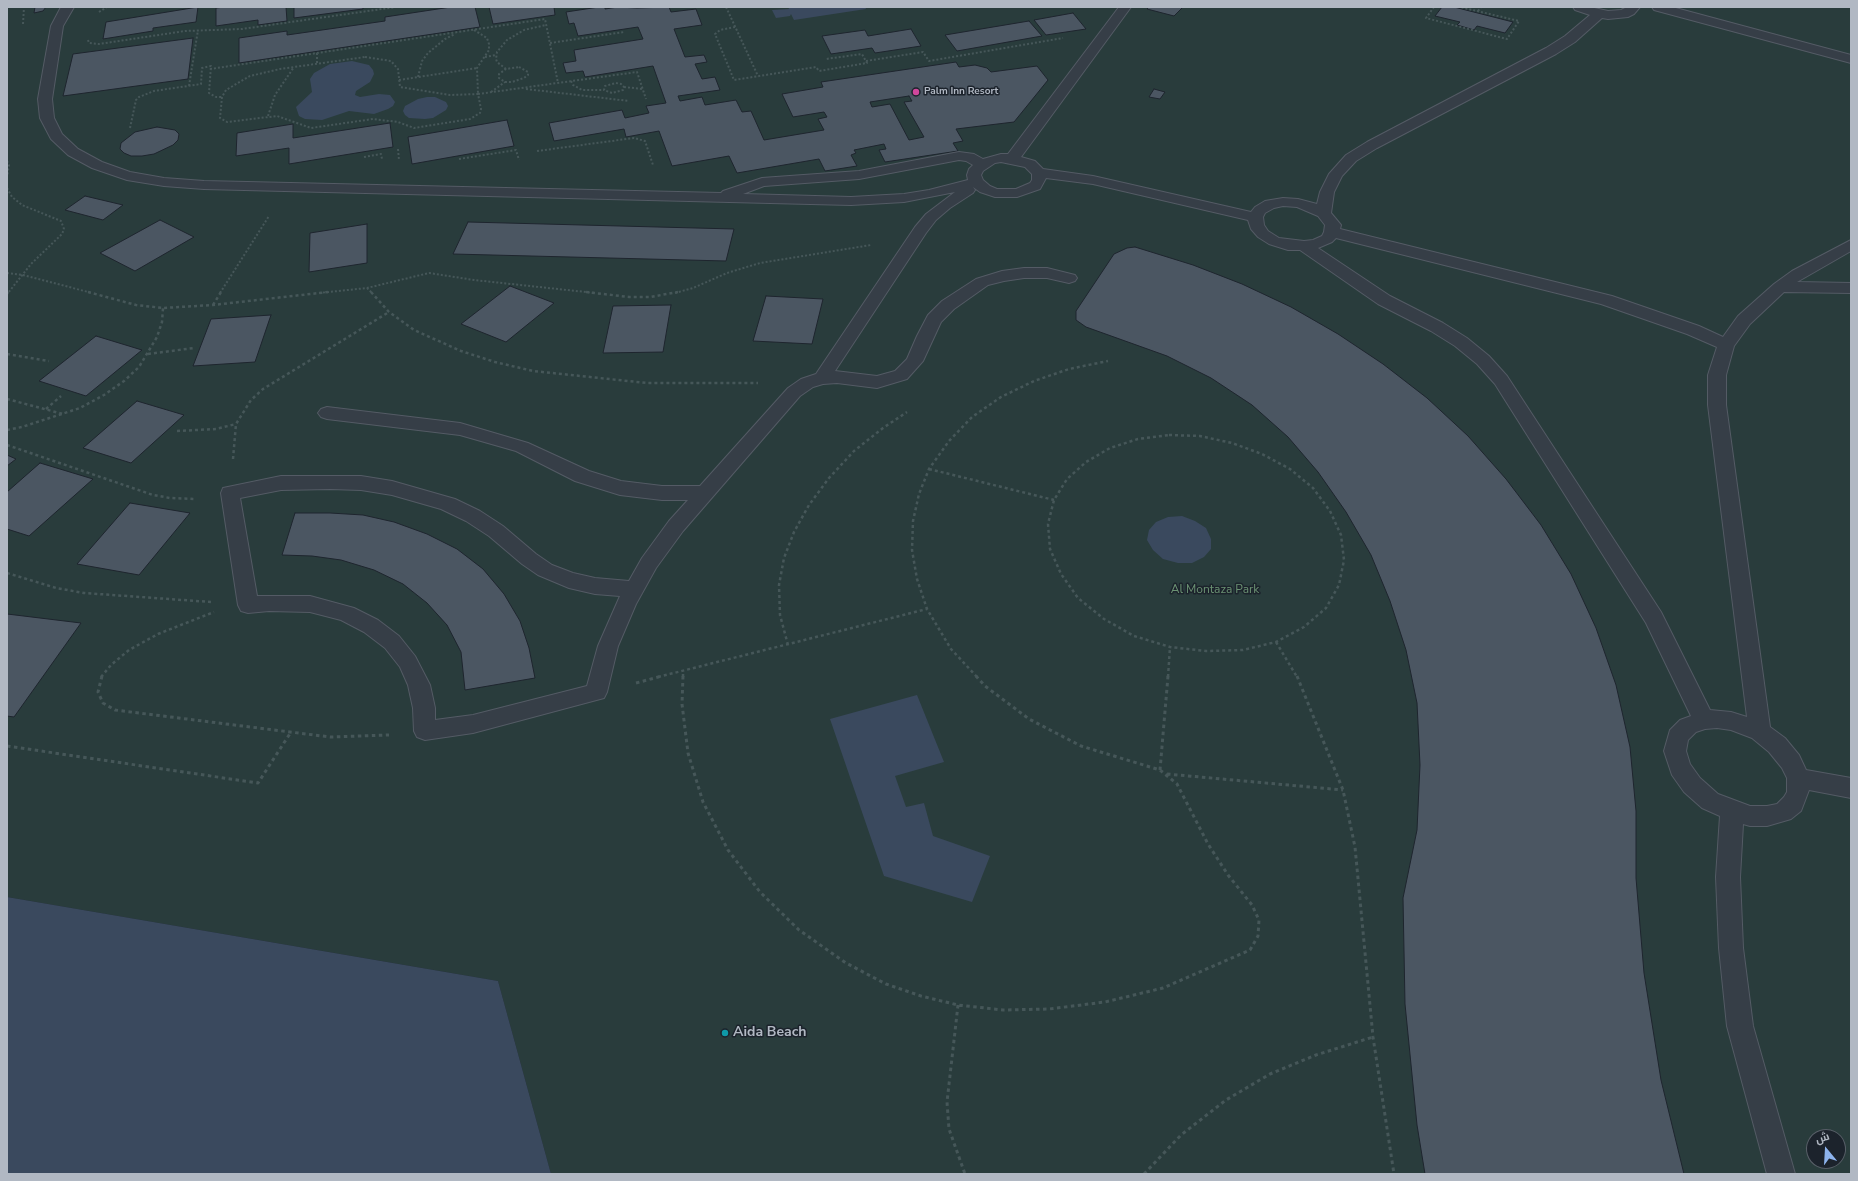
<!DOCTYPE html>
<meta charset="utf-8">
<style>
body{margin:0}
#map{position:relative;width:1858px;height:1181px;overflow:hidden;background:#232c36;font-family:"Nunito Sans",Cairo,sans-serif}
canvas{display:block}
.frame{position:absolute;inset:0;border:8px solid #b1b8c3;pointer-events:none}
.north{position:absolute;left:1806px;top:1129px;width:40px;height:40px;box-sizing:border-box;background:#1c232c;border:1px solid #585f68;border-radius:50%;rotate:342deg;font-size:11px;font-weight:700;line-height:16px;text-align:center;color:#b1b8c3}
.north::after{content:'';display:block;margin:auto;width:14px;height:18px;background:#8db3ed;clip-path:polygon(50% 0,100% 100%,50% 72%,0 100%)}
</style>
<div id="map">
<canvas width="1858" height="1181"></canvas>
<div class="frame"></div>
<div class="north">ش</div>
</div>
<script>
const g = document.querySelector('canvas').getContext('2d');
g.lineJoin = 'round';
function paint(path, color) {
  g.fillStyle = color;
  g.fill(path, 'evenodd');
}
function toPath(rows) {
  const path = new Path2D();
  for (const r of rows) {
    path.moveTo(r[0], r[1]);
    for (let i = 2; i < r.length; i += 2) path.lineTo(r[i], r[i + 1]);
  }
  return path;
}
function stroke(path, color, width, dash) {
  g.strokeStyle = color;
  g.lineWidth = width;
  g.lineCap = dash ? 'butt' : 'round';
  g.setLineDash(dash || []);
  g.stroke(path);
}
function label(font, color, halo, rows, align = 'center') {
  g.font = font + ' "Nunito Sans",sans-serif';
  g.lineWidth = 3;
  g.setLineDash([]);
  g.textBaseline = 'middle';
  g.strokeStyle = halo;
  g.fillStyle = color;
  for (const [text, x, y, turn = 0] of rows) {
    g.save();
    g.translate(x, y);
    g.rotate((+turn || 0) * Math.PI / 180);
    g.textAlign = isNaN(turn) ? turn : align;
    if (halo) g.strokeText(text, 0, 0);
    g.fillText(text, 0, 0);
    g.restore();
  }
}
const green = toPath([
 [7,7,1851,7,1851,1174,551,1174,498,981,7,897],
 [1814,1137,1838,1137,1838,1161,1814,1161]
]);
const water = toPath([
 [788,7,865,7,866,9,794,20,791,14,790,16,776,18,772,10,789,9],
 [352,61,369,65,373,70,374,74,370,82,356,91,355,95,360,97,379,94,390,95,395,102,393,106,388,109,374,114,349,111,322,120,305,119,299,116,296,107,312,92,310,79,314,73,330,64],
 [427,97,435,97,446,102,448,106,446,110,433,118,425,119,409,118,405,115,403,111,405,106,418,99],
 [1182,516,1195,521,1206,528,1211,539,1211,549,1204,557,1192,563,1178,563,1163,559,1153,550,1147,540,1149,530,1156,522,1168,517],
 [917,695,944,762,895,776,906,807,924,803,933,836,990,856,972,902,884,876,830,719],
 [7,897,498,981,551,1174,7,1174]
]);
const building = toPath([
 [35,7,46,7,43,11,34,13,35,7],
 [198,7,196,22,153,28,153,31,103,39,106,22,198,7],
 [225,7,286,7,287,21,258,25,258,20,216,26,216,8,225,7],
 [294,7,363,7,363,9,294,18,294,7],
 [451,7,475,7,480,27,239,63,239,38,287,31,287,35,385,21,385,17,451,7],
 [489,7,554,7,555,15,493,24,489,7],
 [599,7,605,7,605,9,618,7,637,8,669,7,671,12,696,9,702,25,674,29,685,57,704,55,707,62,695,64,702,79,715,77,720,90,678,96,680,101,702,97,705,105,736,100,742,112,751,111,764,140,824,130,818,119,827,117,824,112,793,117,782,94,823,87,821,82,956,62,959,67,975,65,987,68,991,72,1037,66,1048,80,1014,122,956,129,963,141,953,143,958,151,885,162,879,150,886,149,884,144,854,150,856,153,851,155,857,166,825,171,819,159,737,173,729,156,672,166,659,131,626,137,624,129,554,141,549,123,622,110,625,118,649,113,646,106,666,103,653,66,585,77,583,71,566,73,563,63,576,61,574,50,643,39,638,27,578,36,574,23,569,24,566,12,599,7],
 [909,96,912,101,904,102,924,137,909,140,890,104,872,107,870,102,909,96],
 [1149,7,1183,7,1174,16,1147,9,1149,7],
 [1442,7,1454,7,1513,22,1505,33,1477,26,1474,30,1457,25,1460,22,1435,16,1442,7],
 [1073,13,1086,29,1046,35,1034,20,1073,13],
 [1029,21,1042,36,957,51,945,35,1029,21],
 [911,29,921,46,875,53,872,48,831,54,822,36,865,30,868,36,911,29],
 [193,38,188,79,63,96,73,54,193,38],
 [1154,89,1165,92,1160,99,1149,97,1154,89],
 [507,120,514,146,412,164,408,137,507,120],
 [390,123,393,147,289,164,289,148,236,156,237,133,293,124,293,138,390,123],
 [157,127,175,130,179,134,178,140,173,145,154,154,142,156,131,156,124,153,120,149,121,143,135,132,157,127],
 [85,196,123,205,103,220,65,210,85,196],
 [160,220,194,237,135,271,100,253,160,220],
 [468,222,734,229,726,261,453,254,468,222],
 [367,224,367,263,309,272,310,233,367,224],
 [1135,247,1193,265,1242,284,1291,307,1338,334,1383,364,1427,398,1468,436,1506,479,1541,525,1571,574,1596,628,1616,685,1630,747,1636,811,1636,878,1644,973,1661,1080,1684,1174,1425,1174,1417,1125,1405,1004,1403,898,1417,830,1420,765,1417,703,1406,650,1390,601,1371,555,1346,512,1318,472,1288,437,1252,405,1211,378,1167,356,1086,327,1076,320,1076,311,1114,254,1127,248,1135,247],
 [510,286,554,303,506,342,461,324,510,286],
 [766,296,823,299,812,344,753,341,766,296],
 [671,305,663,352,603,353,613,306,671,305],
 [271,315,255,362,193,366,211,319,271,315],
 [96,336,142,350,86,396,39,381,96,336],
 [137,401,184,415,131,463,83,448,137,401],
 [7,455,16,459,7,466,7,455],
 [40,463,93,479,29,536,7,529,7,492,40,463],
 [130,503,190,513,139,575,77,564,130,503],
 [295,513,330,513,363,515,394,522,427,534,457,549,483,569,504,594,520,621,529,648,535,678,465,690,461,652,447,625,427,603,403,584,374,570,341,560,312,556,282,555,295,513],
 [7,614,81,623,14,717,7,716,7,614]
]);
const pathFar2 = toPath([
 [726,7,758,76],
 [1434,7,1426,18,1507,39,1519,21,1460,7],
 [1478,11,1481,7],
 [99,12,107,7],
 [23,24,24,7],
 [735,27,720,30,715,34,734,80,816,67,819,71,867,63,862,54,826,59],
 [474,30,487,38,489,44,489,50,477,68,478,94],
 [88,40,89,43,99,44,185,31,242,29,396,7],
 [550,43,624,32],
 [317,53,317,63],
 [365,57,391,61,398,69,400,87,450,95,478,94,481,109,480,113,470,119,414,128,398,122,373,119,311,128,277,116,227,122,220,118,222,97,226,90,250,76,280,69,365,57],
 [485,57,496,55],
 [866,61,923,52,929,61,1063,38],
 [519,67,528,72,528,75,524,78,512,82,505,82,499,78,499,74,506,69,519,67],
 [210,69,545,19,558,83],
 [506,69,497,62,496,59,497,52,507,40,524,30,546,25],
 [418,77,422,61,428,53,445,39,455,34],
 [399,80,477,68],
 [571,81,573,85,582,90,604,90],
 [616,83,621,84,624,87,623,90,612,93,604,90,605,86,616,83],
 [189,86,198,30],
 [624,87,643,89],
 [526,89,629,101],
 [491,92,505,82],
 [478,94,637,72,646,99],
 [268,116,275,95,294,67],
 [130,128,136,100,139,97,154,91,201,84,202,68,211,66,209,93,216,97,222,97],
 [398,149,399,160],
 [537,151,634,138,645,141,653,165],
 [364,157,381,154,382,159],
 [459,159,516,150,519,160],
 [7,161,9,165,7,177],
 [7,188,12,197,22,205,61,221,64,229,62,234,31,264,8,293],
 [7,273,23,275,92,293],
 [367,288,372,293],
 [220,293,269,216],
 [319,293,367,288,429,273,474,280,595,293],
 [675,293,693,288,727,273,760,263,871,245]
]);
const pathFar1 = toPath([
 [88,292,136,305,163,308,213,305,328,292],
 [371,292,389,312,414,330,461,351,495,362,533,371,647,383,758,383],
 [586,292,629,297,650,297,678,292],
 [7,294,8,292],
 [213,305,221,292],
 [7,354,49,361],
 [148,354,194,348],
 [7,399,63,414],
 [46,409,61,396],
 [7,430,22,427,80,408,104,395,124,381,139,367,157,337,162,322,163,308],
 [177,431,216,429,236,424],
 [1169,435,1200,436,1232,443,1262,454,1290,469,1313,488,1330,511,1341,535,1344,560,1339,585,1326,608,1304,627,1276,642,1243,650,1206,651,1170,647,1134,636,1104,619,1078,598,1061,574,1050,549,1048,524,1054,500,1067,479,1086,462,1110,448,1138,439,1169,435],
 [7,445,153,495,170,498,196,499],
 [233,459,236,424,251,400,263,389,389,312],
 [929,469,1054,500],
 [7,573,56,588,84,593,211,602],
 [1276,642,1297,677],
 [788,645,780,615,779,585,784,558,794,532,809,505,829,478,854,451,883,428,907,412],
 [101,677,111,665,129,650,158,634,214,612],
 [658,677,927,609],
 [683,677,683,671],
 [977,677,951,649,927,609,917,579,912,550,913,521,919,494,929,469,949,441,972,417,1001,397,1034,381,1069,369,1108,361],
 [1168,677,1170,647]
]);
const path = toPath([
 [102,676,98,692,103,703,115,710,330,737,389,735],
 [683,676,682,704,688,753,703,802,728,850,760,892,799,930,846,963,886,984,921,996,958,1005,1003,1010,1049,1009,1105,1002,1163,988,1250,950,1258,936,1259,920,1252,905,1228,875,1208,844,1177,784,1160,770,1081,746,1029,719,985,686,976,676],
 [1297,676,1343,790,1355,847,1373,1037,1394,1174],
 [636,683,662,676],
 [7,746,258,783,291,732],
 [1160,770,1168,676],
 [1167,774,1343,790],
 [958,1005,947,1102,949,1129,965,1174],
 [1144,1174,1181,1135,1226,1100,1270,1074,1316,1055,1373,1037]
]);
const service = toPath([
 [61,7,74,7,63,26,52,99,54,118,62,134,78,149,102,162,130,172,164,178,204,181,721,193,723,191,762,178,859,171,959,152,974,154,983,159,1001,154,1008,154,1119,7,1131,7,1021,157,1035,161,1043,169,1093,176,1251,212,1255,207,1265,201,1283,198,1298,199,1317,204,1320,192,1329,174,1346,155,1367,142,1546,48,1565,36,1590,15,1575,10,1573,7,1590,7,1608,11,1621,10,1627,7,1640,7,1634,14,1628,17,1608,19,1602,18,1575,42,1556,54,1377,148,1356,161,1342,176,1334,192,1331,213,1341,225,1340,229,1612,296,1699,326,1723,337,1738,316,1774,284,1792,271,1851,240,1851,251,1797,282,1851,283,1851,293,1784,292,1750,324,1734,346,1726,375,1726,405,1770,727,1785,738,1799,755,1806,770,1851,778,1851,798,1809,790,1801,811,1791,819,1767,826,1750,826,1743,824,1740,877,1743,948,1753,1026,1795,1174,1767,1174,1727,1026,1719,948,1716,877,1720,816,1702,808,1684,792,1672,775,1664,751,1670,730,1680,720,1691,716,1646,623,1495,384,1477,364,1455,346,1431,331,1378,304,1300,250,1288,250,1269,244,1258,237,1251,229,1248,220,1093,184,1046,178,1040,189,1017,197,995,197,980,192,973,187,975,190,973,193,950,208,936,220,926,233,835,371,877,376,895,371,907,359,917,336,928,315,942,301,976,279,1002,271,1024,268,1047,268,1075,275,1077,278,1075,281,1069,283,1047,278,1024,278,1004,281,988,285,954,309,941,322,923,361,907,379,877,388,837,383,823,384,813,387,800,396,683,531,656,568,636,604,618,646,607,692,604,698,473,733,425,740,417,737,414,731,413,708,408,685,400,667,385,648,364,632,341,620,310,612,269,611,248,613,241,611,238,605,221,493,223,488,281,476,361,476,392,481,455,499,480,511,503,526,536,554,552,565,573,573,595,578,629,581,642,558,669,521,688,500,662,500,620,495,575,481,516,451,460,435,327,419,321,417,318,413,321,409,327,407,460,423,528,443,589,471,621,481,662,486,700,486,788,388,801,379,816,374,915,227,926,214,955,192,904,202,851,205,204,189,164,186,127,180,92,168,68,155,51,139,40,118,38,99,51,26,61,7],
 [959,160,966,161,973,165,969,169,967,175,968,180,929,190,904,194,851,197,743,194,764,186,859,179,959,160],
 [1001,162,1025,167,1032,174,1032,180,1030,183,1016,189,997,189,990,186,983,180,981,175,983,171,995,163,1001,162],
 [1283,206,1297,207,1318,216,1325,225,1324,232,1322,236,1313,240,1304,241,1279,238,1268,231,1264,225,1263,217,1265,213,1274,208,1283,206],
 [1336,238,1601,304,1687,334,1717,347,1708,375,1708,405,1747,717,1731,712,1710,710,1661,612,1507,376,1489,356,1467,338,1443,323,1390,296,1318,248,1332,242,1336,238],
 [330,489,361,490,392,495,441,509,466,521,489,536,522,564,538,575,569,588,595,594,620,596,598,646,587,686,473,715,435,720,435,708,430,685,415,656,399,636,378,620,354,608,310,596,257,596,240,498,281,490,330,489],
 [1717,728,1731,730,1752,738,1769,752,1782,768,1787,778,1787,792,1784,797,1777,804,1767,806,1750,806,1718,794,1700,778,1690,764,1686,751,1688,740,1696,732,1705,729,1717,728],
 [1652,7,1672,7,1851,55,1851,63,1654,10,1652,7]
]);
const markers = [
 [916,92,4,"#d1479c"],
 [725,1033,4,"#0f9aa8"]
];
const farPoinames = [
 ["Palm Inn Resort",924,92]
];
const parkNames = [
 ["Al Montaza Park",1215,590]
];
const nearPoinames = [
 ["Aida Beach",733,1033]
];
paint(green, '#293c3c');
paint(water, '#3a495e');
paint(building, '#4b5662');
stroke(building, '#1e252e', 1);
stroke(service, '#545b65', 2);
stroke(pathFar2, '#465759', 2, [2, 2]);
stroke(pathFar1, '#465759', 2.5, [3, 3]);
stroke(path, '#465759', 3, [3.5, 3.5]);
paint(service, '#363e47');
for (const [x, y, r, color] of markers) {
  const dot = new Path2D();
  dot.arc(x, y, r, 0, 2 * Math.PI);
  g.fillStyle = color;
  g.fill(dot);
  stroke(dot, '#1c232c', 1.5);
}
label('bold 10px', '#b1b8c3', '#1c232c', farPoinames, 'left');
label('12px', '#6b9273', '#1c232c', parkNames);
label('bold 14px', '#b1b8c3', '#1c232c', nearPoinames, 'left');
</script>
